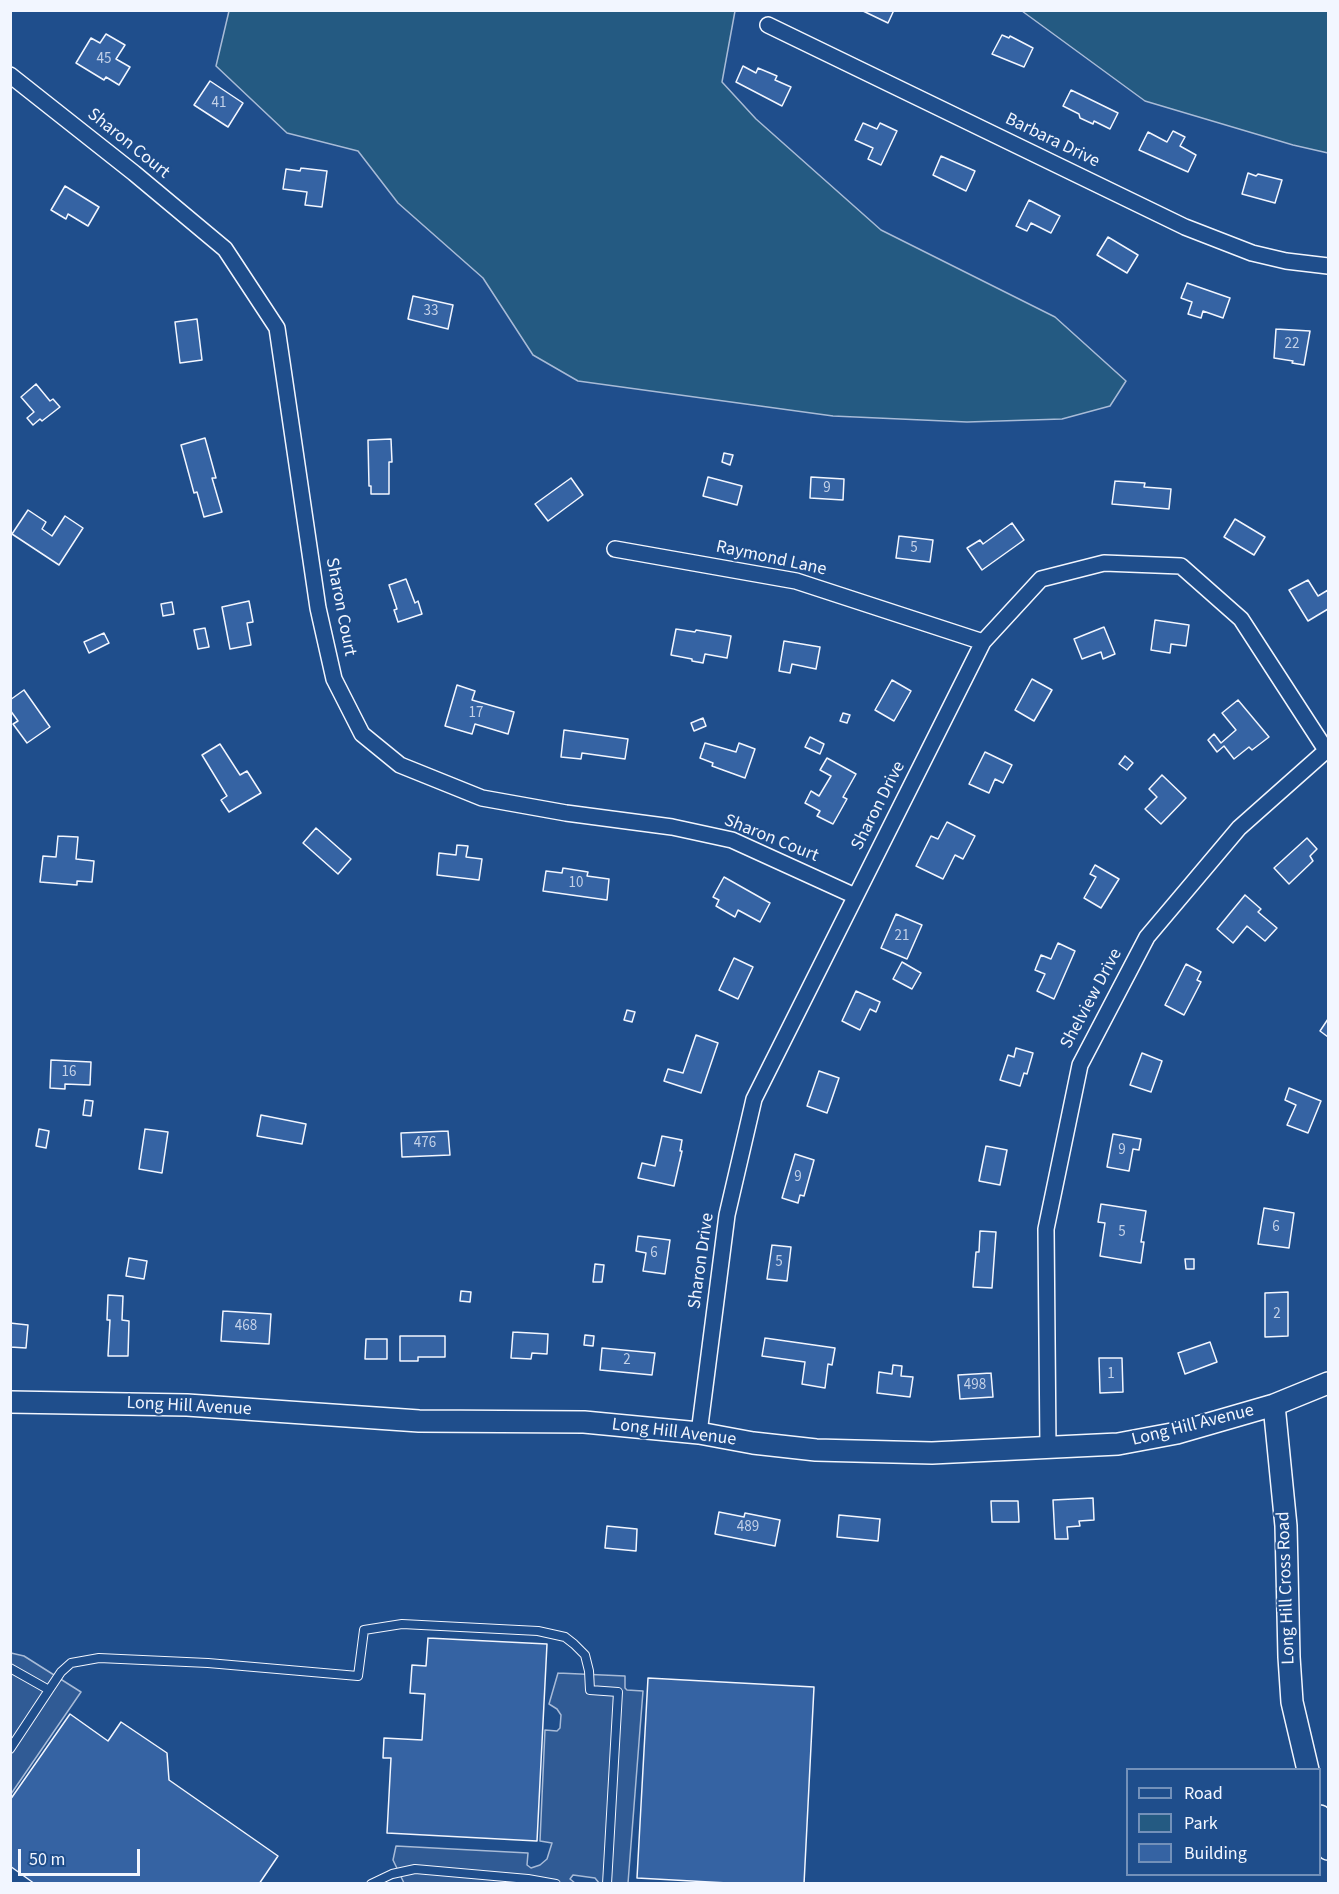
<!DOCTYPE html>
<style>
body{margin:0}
#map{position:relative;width:1339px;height:1894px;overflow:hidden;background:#1f4e8c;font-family:"Source Sans 3",sans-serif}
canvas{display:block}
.frame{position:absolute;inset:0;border:12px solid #f2f6ff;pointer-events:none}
.legend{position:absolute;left:1126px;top:1768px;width:195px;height:108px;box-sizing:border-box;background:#1f4e8c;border:2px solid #7391ba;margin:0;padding:8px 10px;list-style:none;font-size:18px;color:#f2f6ff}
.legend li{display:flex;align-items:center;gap:12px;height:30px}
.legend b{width:30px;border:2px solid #7391ba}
.scale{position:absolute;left:18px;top:1849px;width:122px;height:27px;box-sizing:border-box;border:3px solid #f2f6ff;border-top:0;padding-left:8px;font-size:18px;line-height:21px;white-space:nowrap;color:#f2f6ff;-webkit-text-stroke:4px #1f4e8c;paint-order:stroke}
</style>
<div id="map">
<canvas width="1339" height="1894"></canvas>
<div class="frame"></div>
<ul class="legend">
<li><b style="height:8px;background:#1f4e8c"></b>Road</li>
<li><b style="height:16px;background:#245a82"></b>Park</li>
<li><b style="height:16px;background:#3563a3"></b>Building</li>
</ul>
<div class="scale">50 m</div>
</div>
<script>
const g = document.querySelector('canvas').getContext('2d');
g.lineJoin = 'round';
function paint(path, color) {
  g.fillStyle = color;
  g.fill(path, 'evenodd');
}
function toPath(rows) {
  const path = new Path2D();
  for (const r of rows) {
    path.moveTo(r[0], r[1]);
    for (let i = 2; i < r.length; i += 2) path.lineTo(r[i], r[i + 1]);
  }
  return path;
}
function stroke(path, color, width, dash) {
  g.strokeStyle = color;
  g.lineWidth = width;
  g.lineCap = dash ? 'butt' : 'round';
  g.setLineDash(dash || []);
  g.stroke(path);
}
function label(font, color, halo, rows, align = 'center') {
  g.font = font + ' "Source Sans 3",sans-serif';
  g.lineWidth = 4.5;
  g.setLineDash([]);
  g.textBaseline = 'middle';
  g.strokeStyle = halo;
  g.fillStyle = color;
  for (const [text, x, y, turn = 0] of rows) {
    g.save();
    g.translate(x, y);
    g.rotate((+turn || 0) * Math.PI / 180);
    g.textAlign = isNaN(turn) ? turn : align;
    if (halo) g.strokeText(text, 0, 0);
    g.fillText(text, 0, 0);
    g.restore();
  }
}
const green = toPath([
 [229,11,735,11,722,82,756,119,881,230,1055,317,1126,381,1110,406,1062,419,967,422,833,416,578,381,533,355,483,278,398,203,358,151,287,133,216,66,229,11],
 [1022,11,1328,11,1328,153,1293,145,1145,101,1022,11]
]);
const parking = toPath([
 [11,1653,24,1656,81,1692,11,1794,11,1653],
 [558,1673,625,1676,625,1688,627,1690,643,1691,628,1883,599,1883,595,1878,573,1875,570,1879,575,1883,404,1883,393,1860,396,1846,528,1853,527,1865,531,1868,540,1865,547,1859,552,1843,540,1841,545,1730,557,1731,560,1728,561,1715,557,1709,549,1704,558,1673]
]);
const building = toPath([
 [861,10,894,10,888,23,861,10],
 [106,34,125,45,116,59,130,67,119,85,106,77,104,80,76,63,91,38,100,43,106,34],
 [1002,35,1009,38,1010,36,1033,48,1024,67,992,54,1002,35],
 [743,66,756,73,758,68,777,76,775,80,791,87,782,106,736,82,743,66],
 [210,81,243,103,228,127,194,105,210,81],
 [1071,90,1118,113,1110,129,1094,121,1093,124,1080,118,1079,114,1063,106,1071,90],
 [863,123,877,129,880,123,897,131,881,165,868,159,873,148,855,140,863,123],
 [1173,131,1185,137,1180,146,1196,155,1188,172,1139,150,1148,132,1167,142,1173,131],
 [941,156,975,171,966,191,933,175,941,156],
 [301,168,327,171,322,207,305,205,307,192,283,189,286,169,300,171,301,168],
 [1248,173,1256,176,1258,174,1282,180,1275,203,1242,194,1248,173],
 [65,186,99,207,88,226,68,214,66,219,51,210,65,186],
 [1029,200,1060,216,1051,233,1031,223,1027,231,1016,226,1029,200],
 [1108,237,1138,255,1127,273,1097,255,1108,237],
 [1187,283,1230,298,1223,318,1203,311,1201,318,1188,314,1192,302,1181,298,1187,283],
 [413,296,453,305,448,329,408,319,413,296],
 [197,319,202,360,180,363,175,322,197,319],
 [1276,329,1310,331,1304,365,1292,363,1293,361,1274,358,1276,329],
 [36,384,50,401,53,399,60,407,42,421,40,419,33,425,27,418,34,412,21,397,36,384],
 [205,438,216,478,212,478,222,512,204,517,197,492,194,493,181,445,205,438],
 [391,439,392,462,389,462,389,494,371,494,371,486,369,486,368,440,391,439],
 [724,453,733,455,730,465,722,462,724,453],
 [708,477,742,486,737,505,703,496,708,477],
 [811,477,844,479,843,500,810,498,811,477],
 [571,478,583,495,548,521,535,504,571,478],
 [1115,481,1145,483,1144,487,1171,489,1169,509,1112,504,1115,481],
 [28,510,46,522,42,529,52,536,65,516,83,528,59,565,12,534,28,510],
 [1235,519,1265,537,1254,555,1224,537,1235,519],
 [1012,523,1024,540,982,570,967,548,980,540,983,544,1012,523],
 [899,536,933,540,930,562,896,558,899,536],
 [406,579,415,603,418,601,422,614,398,622,394,610,397,609,389,585,406,579],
 [1308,580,1318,596,1328,590,1328,609,1308,621,1289,590,1308,580],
 [249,601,253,622,247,623,251,645,230,649,222,607,249,601],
 [172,602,174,614,163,616,161,604,172,602],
 [1155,620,1189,625,1186,646,1171,644,1170,653,1151,650,1155,620],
 [1104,627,1115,654,1103,659,1101,652,1082,659,1074,639,1104,627],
 [205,628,209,647,198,649,194,630,205,628],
 [676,629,695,632,696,630,731,636,727,658,705,654,703,663,692,661,692,659,671,655,676,629],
 [104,633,109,643,89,653,84,642,104,633],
 [784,641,820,647,816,669,792,664,790,673,779,671,784,641],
 [1032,679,1052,690,1034,721,1015,710,1032,679],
 [892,680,911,691,894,721,875,710,892,680],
 [457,685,475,691,472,700,514,712,508,734,475,724,472,734,445,726,457,685],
 [24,690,50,727,27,743,13,724,18,721,10,710,10,700,24,690],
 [1238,700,1269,737,1252,750,1249,747,1234,759,1224,746,1217,752,1208,740,1214,734,1221,743,1236,730,1222,713,1238,700],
 [843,713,850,715,847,723,840,721,843,713],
 [703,718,706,726,694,731,691,723,703,718],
 [564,730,628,739,625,759,582,753,581,759,561,757,564,730],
 [810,737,824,744,820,754,805,747,810,737],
 [705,743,736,752,739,743,755,749,745,778,712,766,713,763,700,758,705,743],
 [220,744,240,775,247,771,261,793,229,812,221,800,227,796,202,755,220,744],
 [985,752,1012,765,1003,783,995,779,989,793,969,784,985,752],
 [1125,756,1133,763,1127,770,1119,764,1125,756],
 [827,758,856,774,843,797,847,799,833,824,817,816,820,811,805,803,811,791,819,796,831,776,820,770,827,758],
 [1162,775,1186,798,1161,824,1145,809,1157,797,1149,789,1162,775],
 [947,822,975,836,963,859,955,855,943,879,916,866,931,836,938,839,947,822],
 [316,828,351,859,338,874,303,843,316,828],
 [58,836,78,837,76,859,94,861,92,882,77,881,77,885,40,882,43,856,56,857,58,836],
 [1307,838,1317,849,1310,856,1313,861,1289,884,1274,868,1307,838],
 [457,845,468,846,466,857,482,859,479,880,437,875,439,853,456,855,457,845],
 [1095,865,1119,879,1101,908,1084,898,1096,877,1090,874,1095,865],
 [563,868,588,872,587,876,609,879,607,900,543,891,546,871,562,873,563,868],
 [724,877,770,903,760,922,738,910,735,917,716,906,719,900,713,897,724,877],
 [1245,895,1261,909,1258,912,1277,928,1265,941,1247,926,1233,943,1217,929,1245,895],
 [896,914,922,925,907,959,881,948,896,914],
 [1058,943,1075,951,1054,999,1037,991,1045,974,1035,970,1041,955,1051,959,1058,943],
 [734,958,753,967,738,999,719,990,734,958],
 [902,962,921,973,912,989,893,979,902,962],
 [1186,964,1201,972,1197,980,1201,982,1184,1015,1165,1005,1186,964],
 [856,991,880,1002,876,1012,870,1009,860,1030,842,1021,856,991],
 [627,1010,635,1012,632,1022,624,1020,627,1010],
 [1328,1019,1328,1037,1320,1031,1328,1019],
 [696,1035,718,1043,701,1093,664,1081,668,1069,683,1073,696,1035],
 [1016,1048,1033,1053,1027,1074,1024,1073,1020,1086,1000,1080,1008,1055,1014,1057,1016,1048],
 [1142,1053,1162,1061,1151,1092,1130,1085,1142,1053],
 [51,1060,91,1062,90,1085,65,1084,65,1089,50,1088,51,1060],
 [819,1071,839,1078,827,1113,807,1106,819,1071],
 [1289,1088,1321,1101,1308,1133,1287,1125,1296,1105,1285,1100,1289,1088],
 [85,1100,93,1101,91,1116,83,1115,85,1100],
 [261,1115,306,1124,302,1144,257,1136,261,1115],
 [39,1129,49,1131,46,1148,36,1146,39,1129],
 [145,1129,168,1132,162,1173,139,1169,145,1129],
 [448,1131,450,1155,402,1157,401,1133,448,1131],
 [1113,1134,1141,1139,1139,1150,1133,1149,1129,1171,1107,1167,1113,1134],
 [662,1136,682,1140,680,1151,682,1151,674,1186,638,1178,642,1163,655,1166,662,1136],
 [986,1146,1007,1150,1000,1185,979,1181,986,1146],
 [795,1154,814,1160,804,1196,800,1195,798,1203,782,1198,795,1154],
 [1101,1204,1146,1211,1141,1242,1144,1242,1141,1263,1100,1256,1105,1223,1098,1222,1101,1204],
 [1264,1208,1294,1213,1289,1248,1258,1244,1264,1208],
 [980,1231,996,1232,992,1288,973,1287,976,1252,979,1252,980,1231],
 [638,1236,670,1240,665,1274,643,1271,646,1253,636,1251,638,1236],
 [772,1245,791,1247,787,1281,767,1279,772,1245],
 [129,1258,147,1261,144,1279,126,1276,129,1258],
 [1185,1259,1194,1259,1194,1269,1186,1269,1185,1259],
 [595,1264,604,1265,602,1282,593,1282,595,1264],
 [461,1291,471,1292,470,1302,460,1301,461,1291],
 [1288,1292,1288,1336,1265,1337,1265,1293,1288,1292],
 [108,1295,123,1296,122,1320,129,1321,128,1356,108,1356,110,1320,107,1320,108,1295],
 [223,1311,271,1314,269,1344,221,1341,223,1311],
 [10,1323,28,1325,26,1348,10,1347,10,1323],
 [513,1332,548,1334,547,1354,532,1353,531,1359,511,1358,513,1332],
 [585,1335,594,1336,593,1346,584,1345,585,1335],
 [400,1336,445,1336,445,1357,418,1357,418,1361,400,1361,400,1336],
 [765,1338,835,1348,832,1365,828,1364,825,1388,802,1384,805,1362,762,1356,765,1338],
 [366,1339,387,1339,387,1359,365,1359,366,1339],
 [1210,1342,1217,1362,1185,1374,1178,1353,1210,1342],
 [602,1348,655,1353,652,1375,600,1370,602,1348],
 [1099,1358,1122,1358,1123,1392,1100,1393,1099,1358],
 [893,1365,902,1366,901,1376,913,1377,910,1397,877,1393,879,1372,892,1374,893,1365],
 [991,1373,993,1397,960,1399,958,1375,991,1373],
 [1093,1498,1094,1520,1079,1521,1080,1526,1067,1527,1068,1539,1055,1539,1053,1500,1093,1498],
 [991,1501,1018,1501,1019,1522,992,1522,991,1501],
 [719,1512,744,1517,745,1513,780,1520,775,1546,715,1534,719,1512],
 [839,1515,880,1519,878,1541,837,1537,839,1515],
 [607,1526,637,1529,636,1551,605,1548,607,1526],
 [428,1638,547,1644,537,1841,387,1833,391,1758,383,1758,384,1738,422,1740,425,1694,410,1693,412,1665,426,1666,428,1638],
 [648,1678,814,1687,804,1884,746,1884,637,1878,648,1678],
 [70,1714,108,1741,121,1722,167,1753,169,1780,278,1856,259,1884,35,1884,10,1866,10,1800,70,1714]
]);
const lane = toPath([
 [10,1668,49,1690,61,1672,71,1663,99,1658,208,1663,358,1676,364,1630,402,1624,538,1631,565,1637,574,1644,585,1655,589,1671,590,1690,618,1692,607,1884],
 [10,1749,49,1690],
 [371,1884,392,1874,415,1869,528,1879,556,1884]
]);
const street = toPath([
 [768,25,1185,227,1252,253,1286,261,1328,266],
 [10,75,134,173,225,249,277,328,318,608,334,679,362,734,400,765,482,798,566,813,672,827,732,840,855,896],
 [615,549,796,581,983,642],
 [699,1433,727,1215,754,1099,983,642,1041,579,1104,563,1181,566,1241,619,1326,750],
 [1048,1448,1046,1229,1080,1065,1147,937,1239,828,1328,749]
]);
const secondary = toPath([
 [10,1402,187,1405,419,1421,584,1422,699,1433,753,1443,816,1450,932,1453,1118,1444,1177,1433,1274,1405,1328,1383],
 [1274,1405,1286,1526,1289,1657,1292,1702,1308,1770],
 [1320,1816,1328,1849]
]);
const numberNames = [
 ["45",104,60],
 ["41",219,104],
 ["33",431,312],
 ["22",1292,345],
 ["9",827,489],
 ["5",914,549],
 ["17",476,714],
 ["10",576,884],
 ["21",902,937],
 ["16",69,1073],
 ["476",425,1144],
 ["9",1122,1151],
 ["9",798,1178],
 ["6",1276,1228],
 ["5",1122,1233],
 ["6",654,1254],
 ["5",779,1263],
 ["2",1277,1315],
 ["468",246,1327],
 ["2",627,1361],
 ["1",1111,1375],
 ["498",975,1386],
 ["489",748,1528]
];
const streetNames = [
 ["Barbara Drive",1052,141,26],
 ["Sharon Court",128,144,39],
 ["Raymond Lane",771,559,12],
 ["Sharon Court",340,607,79],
 ["Sharon Drive",879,806,-63],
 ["Sharon Court",771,839,22],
 ["Shelview Drive",1092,999,-62],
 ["Sharon Drive",702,1261,-82],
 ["Long Hill Avenue",189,1407,3],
 ["Long Hill Avenue",1193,1426,-14],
 ["Long Hill Avenue",674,1433,7],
 ["Long Hill Cross Road",1287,1588,-92]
];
paint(green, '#245a82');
stroke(green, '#a8bbd7', 1.5);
paint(parking, '#305b95');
stroke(parking, '#a8bbd7', 1.5);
paint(building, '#3563a3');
stroke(building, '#f2f6ff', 1.5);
stroke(lane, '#f2f6ff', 10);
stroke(street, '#f2f6ff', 18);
stroke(secondary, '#f2f6ff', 24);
stroke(lane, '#1f4e8c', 8);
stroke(street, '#1f4e8c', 15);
stroke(secondary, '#1f4e8c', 21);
label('15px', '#c3d1e8', null, numberNames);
label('18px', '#f2f6ff', '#1f4e8c', streetNames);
</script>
